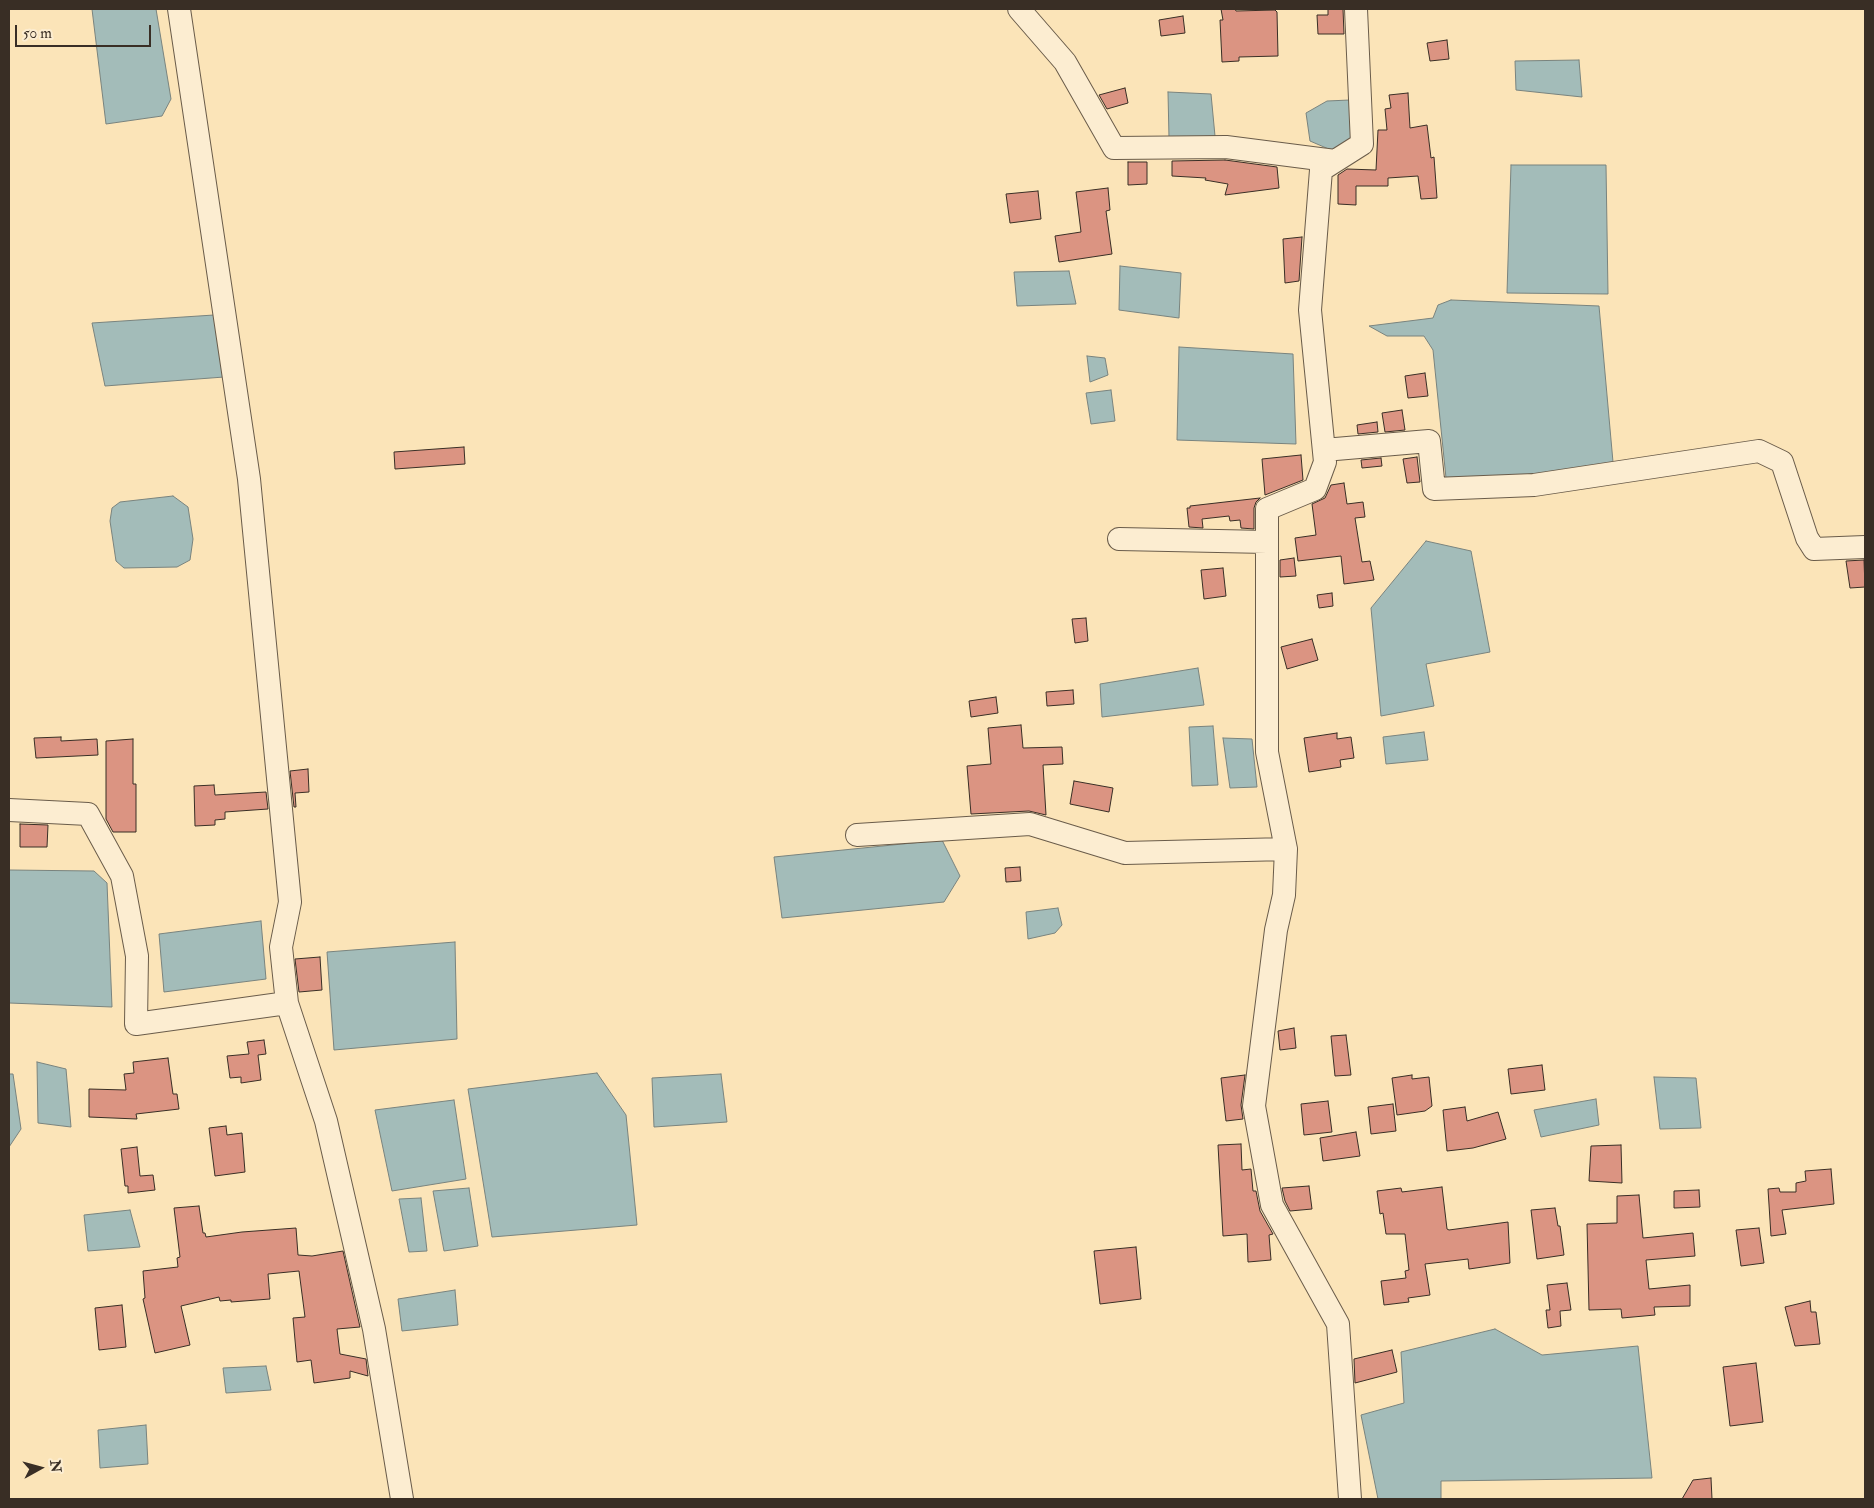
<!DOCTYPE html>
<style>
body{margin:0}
#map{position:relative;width:1874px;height:1508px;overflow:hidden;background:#fbe4b8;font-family:"IM FELL Double Pica",serif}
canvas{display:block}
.frame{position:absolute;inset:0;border:10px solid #392e25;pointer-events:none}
.north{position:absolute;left:15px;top:1443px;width:50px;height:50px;-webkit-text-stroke:4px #fcedd1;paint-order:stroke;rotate:83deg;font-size:14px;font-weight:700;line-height:20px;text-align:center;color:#392e25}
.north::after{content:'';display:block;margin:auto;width:18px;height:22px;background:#392e25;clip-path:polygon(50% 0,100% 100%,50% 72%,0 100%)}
.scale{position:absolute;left:15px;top:25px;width:136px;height:22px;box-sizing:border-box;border:2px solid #392e25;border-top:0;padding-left:6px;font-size:15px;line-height:18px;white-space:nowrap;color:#392e25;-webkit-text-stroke:4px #fcedd1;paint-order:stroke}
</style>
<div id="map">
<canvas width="1874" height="1508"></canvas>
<div class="frame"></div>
<div class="north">N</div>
<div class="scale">50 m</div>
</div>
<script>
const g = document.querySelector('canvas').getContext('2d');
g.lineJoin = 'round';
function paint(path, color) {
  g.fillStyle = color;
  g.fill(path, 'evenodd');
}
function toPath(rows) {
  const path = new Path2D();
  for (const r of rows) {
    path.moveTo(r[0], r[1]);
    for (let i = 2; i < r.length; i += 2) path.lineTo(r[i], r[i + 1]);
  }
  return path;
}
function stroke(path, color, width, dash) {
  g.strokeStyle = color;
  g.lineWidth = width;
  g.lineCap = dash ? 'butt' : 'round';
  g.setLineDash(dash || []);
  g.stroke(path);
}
const water = toPath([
 [92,9,156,9,171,99,162,116,106,124,92,9],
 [1579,60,1582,97,1516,90,1515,61,1579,60],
 [1168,92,1211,94,1215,136,1169,138,1168,92],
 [1350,100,1355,138,1331,150,1310,141,1306,113,1327,101,1350,100],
 [1511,165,1606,165,1608,294,1507,293,1511,165],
 [1120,266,1181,273,1179,318,1119,310,1120,266],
 [1069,271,1076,304,1017,306,1014,272,1069,271],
 [1451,300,1599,306,1613,462,1557,476,1446,478,1433,350,1424,336,1387,336,1369,326,1433,318,1438,305,1451,300],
 [214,315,224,377,105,386,92,323,214,315],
 [1179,347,1293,354,1296,444,1177,440,1179,347],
 [1087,356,1105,358,1108,375,1090,382,1087,356],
 [1111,390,1115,421,1091,424,1086,393,1111,390],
 [173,496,188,507,193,539,190,560,177,567,124,568,116,561,110,521,112,508,120,502,173,496],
 [1426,541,1471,551,1490,652,1426,664,1434,706,1381,716,1371,608,1426,541],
 [1198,668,1204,705,1102,717,1100,684,1198,668],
 [1213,726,1218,785,1192,786,1189,727,1213,726],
 [1424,732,1428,760,1386,764,1383,737,1424,732],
 [1223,738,1252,739,1257,787,1230,788,1223,738],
 [942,840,960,876,944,902,782,918,774,857,942,840],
 [9,870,94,871,107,883,112,1007,9,1003,9,870],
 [1058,908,1062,925,1055,933,1028,939,1026,912,1058,908],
 [261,921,266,979,164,992,159,934,261,921],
 [455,942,457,1039,334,1050,327,952,455,942],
 [37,1062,66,1069,71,1127,38,1123,37,1062],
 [597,1073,626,1115,637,1225,492,1237,468,1089,597,1073],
 [9,1074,13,1074,21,1129,9,1147,9,1074],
 [721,1074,727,1122,654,1127,652,1078,721,1074],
 [1654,1077,1696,1078,1701,1128,1660,1129,1654,1077],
 [1596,1099,1599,1125,1541,1137,1534,1110,1596,1099],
 [454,1100,466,1179,392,1191,375,1110,454,1100],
 [469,1188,478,1246,444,1251,433,1191,469,1188],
 [421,1198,427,1251,409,1252,399,1199,421,1198],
 [130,1210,140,1247,88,1251,84,1215,130,1210],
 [455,1290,458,1325,402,1331,398,1299,455,1290],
 [1495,1329,1542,1355,1638,1346,1652,1478,1441,1481,1441,1499,1378,1499,1361,1415,1404,1403,1401,1352,1495,1329],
 [266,1366,271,1390,226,1393,223,1368,266,1366],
 [146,1425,148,1464,100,1468,98,1430,146,1425]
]);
const building = toPath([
 [1221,9,1235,9,1236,11,1275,10,1277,12,1278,56,1239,57,1239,61,1222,62,1220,20,1223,20,1221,9],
 [1328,9,1343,9,1344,34,1318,34,1317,15,1328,15,1328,9],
 [1183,16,1185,33,1161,36,1159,20,1183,16],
 [1447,40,1449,59,1430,61,1427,43,1447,40],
 [1125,88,1128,103,1107,109,1099,95,1125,88],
 [1408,93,1410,128,1427,125,1431,158,1434,157,1437,198,1421,199,1418,176,1388,178,1388,186,1356,186,1356,205,1338,204,1338,175,1347,169,1376,170,1378,130,1387,130,1385,109,1391,108,1389,95,1408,93],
 [1225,160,1277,167,1279,188,1225,195,1228,184,1205,180,1206,178,1172,176,1172,161,1225,160],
 [1128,162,1147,162,1147,184,1128,185,1128,162],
 [1108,188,1110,210,1106,211,1112,254,1059,262,1055,236,1081,232,1076,192,1108,188],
 [1038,191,1041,219,1010,223,1006,194,1038,191],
 [1302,237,1299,281,1285,283,1283,239,1302,237],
 [1425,373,1428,396,1408,398,1405,376,1425,373],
 [1402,410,1405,430,1385,432,1382,413,1402,410],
 [1377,422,1378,432,1358,434,1357,425,1377,422],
 [464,447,465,464,395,469,394,452,464,447],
 [1301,455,1303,480,1265,495,1262,459,1301,455],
 [1417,457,1420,482,1407,483,1403,459,1417,457],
 [1381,458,1382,466,1362,468,1361,460,1381,458],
 [1344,483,1347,504,1363,502,1365,517,1355,518,1362,562,1370,561,1374,580,1344,584,1341,556,1298,561,1295,538,1316,535,1312,504,1325,498,1331,485,1344,483],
 [1260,498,1256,502,1254,508,1254,529,1241,528,1240,520,1230,521,1229,516,1202,519,1203,528,1189,527,1187,508,1190,508,1190,506,1260,498],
 [1294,558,1296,576,1280,577,1280,560,1294,558],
 [1864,560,1865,587,1850,588,1846,561,1864,560],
 [1223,568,1226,596,1204,599,1201,570,1223,568],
 [1332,593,1333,606,1319,608,1317,595,1332,593],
 [1086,618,1088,641,1075,643,1072,619,1086,618],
 [1312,639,1318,660,1287,669,1281,647,1312,639],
 [1073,690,1074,704,1047,706,1046,692,1073,690],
 [996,697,998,713,971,717,969,701,996,697],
 [1021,725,1023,748,1062,747,1063,764,1043,765,1046,815,1029,811,971,814,967,766,991,764,988,728,1021,725],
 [1337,733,1337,739,1351,737,1354,758,1340,760,1341,767,1309,772,1304,738,1337,733],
 [61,737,61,741,97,739,98,755,36,758,34,738,61,737],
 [133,739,133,784,136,784,136,832,113,832,106,819,106,741,133,739],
 [308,769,309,792,295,793,296,807,294,807,290,771,308,769],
 [1074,781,1113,788,1109,812,1070,804,1074,781],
 [214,785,215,795,266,792,268,809,225,812,225,819,215,820,215,825,195,826,194,786,214,785],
 [20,824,48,825,47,847,20,847,20,824],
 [1020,867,1021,881,1006,882,1005,868,1020,867],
 [320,957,322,990,299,992,295,959,320,957],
 [1294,1028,1296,1048,1280,1050,1278,1031,1294,1028],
 [1346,1035,1351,1075,1335,1076,1331,1036,1346,1035],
 [264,1040,266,1054,258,1055,261,1080,241,1083,241,1077,230,1078,227,1056,249,1054,247,1042,264,1040],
 [168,1058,173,1094,177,1094,179,1109,136,1114,137,1119,89,1117,89,1089,126,1090,124,1074,134,1073,133,1062,168,1058],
 [1542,1065,1545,1090,1511,1094,1508,1069,1542,1065],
 [1245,1075,1241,1105,1243,1119,1226,1121,1221,1078,1245,1075],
 [1412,1075,1412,1079,1429,1077,1432,1106,1425,1111,1397,1115,1392,1078,1412,1075],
 [1328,1101,1332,1132,1304,1135,1301,1104,1328,1101],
 [1393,1104,1396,1131,1371,1134,1368,1107,1393,1104],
 [1465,1107,1467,1121,1498,1112,1506,1139,1473,1148,1447,1151,1443,1110,1465,1107],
 [226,1126,227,1135,242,1133,245,1172,215,1176,209,1128,226,1126],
 [1356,1132,1360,1156,1323,1161,1320,1138,1356,1132],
 [1241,1144,1242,1170,1251,1169,1253,1191,1256,1191,1260,1211,1273,1234,1269,1235,1271,1260,1248,1262,1247,1234,1223,1236,1218,1145,1241,1144],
 [1621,1145,1622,1183,1589,1181,1591,1146,1621,1145],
 [137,1147,140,1176,153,1175,155,1190,128,1193,128,1186,125,1186,121,1149,137,1147],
 [1831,1169,1834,1204,1782,1210,1786,1234,1771,1236,1768,1189,1779,1188,1780,1192,1796,1192,1796,1183,1806,1181,1805,1171,1831,1169],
 [1309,1186,1312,1209,1290,1211,1285,1201,1282,1188,1309,1186],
 [1442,1187,1447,1229,1449,1230,1508,1222,1510,1263,1469,1269,1468,1259,1425,1264,1430,1295,1408,1298,1409,1302,1384,1305,1381,1281,1406,1278,1405,1271,1409,1270,1405,1234,1386,1234,1383,1213,1380,1214,1377,1191,1401,1188,1402,1192,1442,1187],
 [1699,1190,1700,1207,1674,1208,1674,1191,1699,1190],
 [1639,1195,1643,1238,1693,1233,1695,1256,1646,1260,1649,1289,1690,1285,1690,1306,1654,1307,1655,1315,1622,1318,1621,1309,1589,1310,1587,1224,1617,1223,1617,1196,1639,1195],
 [199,1206,203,1233,205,1233,206,1237,242,1232,296,1228,298,1255,312,1256,343,1251,360,1327,337,1329,340,1354,366,1359,368,1376,350,1371,350,1378,314,1383,311,1360,297,1362,293,1318,305,1317,299,1271,268,1274,270,1299,231,1302,231,1300,220,1301,219,1297,181,1306,190,1345,155,1353,143,1299,145,1298,143,1271,178,1267,177,1258,180,1257,174,1208,199,1206],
 [1555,1208,1558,1226,1560,1226,1564,1255,1537,1259,1531,1210,1555,1208],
 [1759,1228,1764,1263,1741,1266,1736,1230,1759,1228],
 [1136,1247,1141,1299,1100,1304,1094,1251,1136,1247],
 [1567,1283,1571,1310,1560,1311,1561,1326,1548,1328,1546,1310,1550,1310,1547,1285,1567,1283],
 [1810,1301,1811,1312,1816,1312,1820,1344,1795,1346,1785,1307,1810,1301],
 [122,1305,126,1347,99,1350,95,1308,122,1305],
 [1392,1350,1397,1372,1355,1383,1354,1359,1392,1350],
 [1756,1363,1763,1422,1730,1426,1723,1367,1756,1363],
 [1711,1478,1712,1499,1682,1499,1693,1480,1711,1478]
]);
const minor = toPath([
 [179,9,249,479,290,902,281,947,287,1003,326,1121,374,1329,402,1499],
 [1019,9,1065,62,1114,148,1226,147,1335,161],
 [1324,450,1429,441,1434,489,1534,485,1759,451,1782,462,1807,538,1814,549,1865,547],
 [1119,539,1267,542],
 [9,810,88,814,122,876,137,956,136,1024,287,1003],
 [857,835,1030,824,1125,853,1286,849,1284,895,1276,930,1254,1106,1272,1205,1338,1324,1350,1499],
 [1286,849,1267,752,1267,509,1315,489,1325,462,1310,310,1321,170,1362,144,1356,9]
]);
paint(water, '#a3bcb9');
stroke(water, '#79837e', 1);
paint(building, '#db9482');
stroke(building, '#392e25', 1);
stroke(minor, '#6a5c4a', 24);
stroke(minor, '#fcedd1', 22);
</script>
